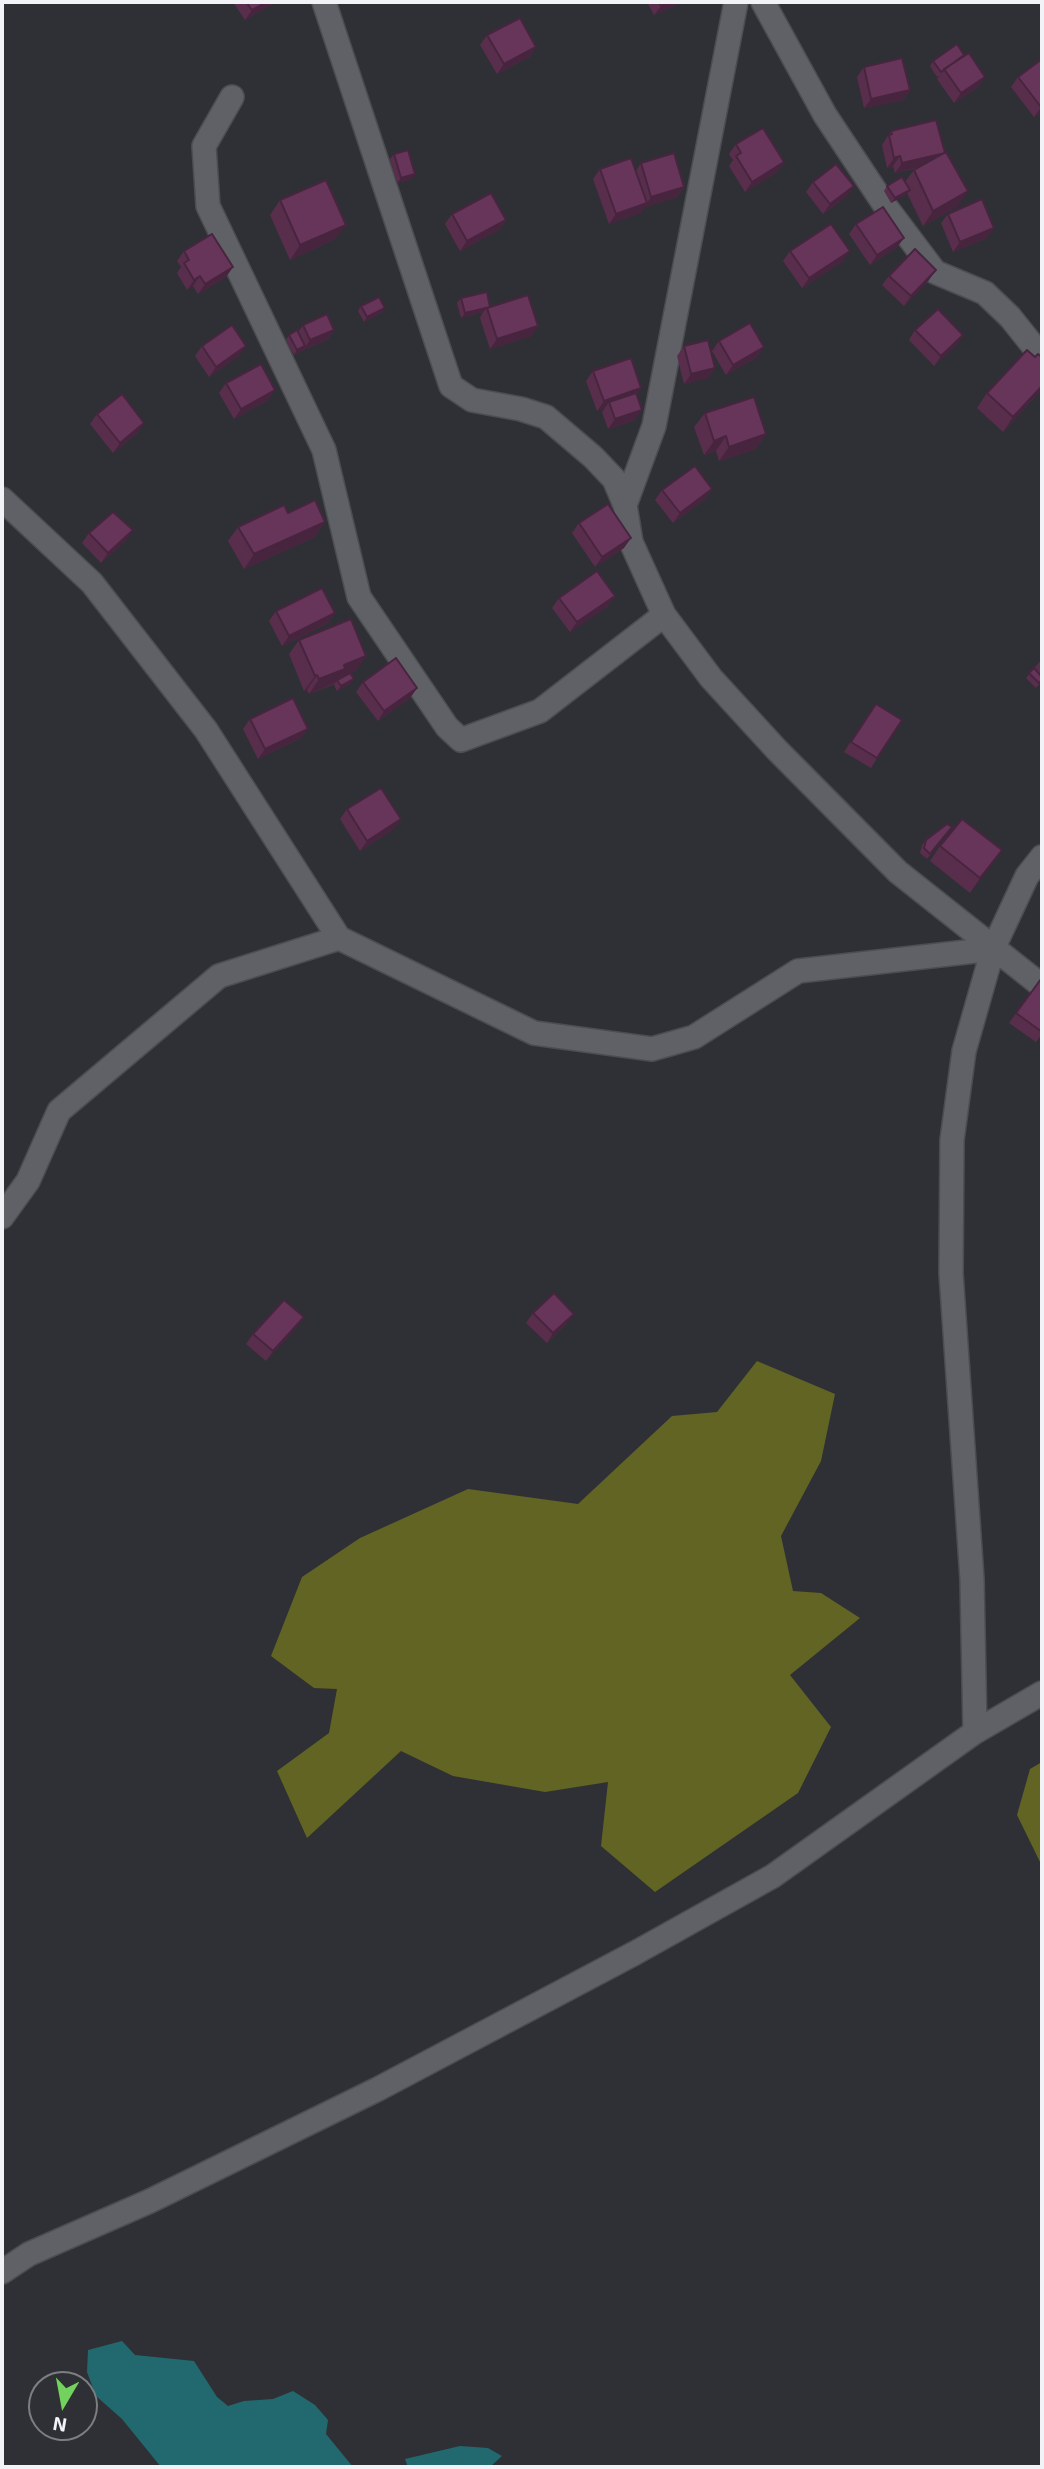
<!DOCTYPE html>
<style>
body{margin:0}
#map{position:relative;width:1044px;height:2469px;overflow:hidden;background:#2f3035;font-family:"Exo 2",sans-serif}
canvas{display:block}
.frame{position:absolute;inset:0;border:4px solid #f2f3f6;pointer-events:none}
.north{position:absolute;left:28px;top:2371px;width:70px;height:70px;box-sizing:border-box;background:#2f3035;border:2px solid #7d7e82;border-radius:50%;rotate:190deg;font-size:19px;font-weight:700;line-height:28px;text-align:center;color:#f2f3f6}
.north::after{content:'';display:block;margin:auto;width:24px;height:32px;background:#73d25d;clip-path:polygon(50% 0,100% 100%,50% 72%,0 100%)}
</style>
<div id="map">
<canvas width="1044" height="2469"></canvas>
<div class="frame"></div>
<div class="north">N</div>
</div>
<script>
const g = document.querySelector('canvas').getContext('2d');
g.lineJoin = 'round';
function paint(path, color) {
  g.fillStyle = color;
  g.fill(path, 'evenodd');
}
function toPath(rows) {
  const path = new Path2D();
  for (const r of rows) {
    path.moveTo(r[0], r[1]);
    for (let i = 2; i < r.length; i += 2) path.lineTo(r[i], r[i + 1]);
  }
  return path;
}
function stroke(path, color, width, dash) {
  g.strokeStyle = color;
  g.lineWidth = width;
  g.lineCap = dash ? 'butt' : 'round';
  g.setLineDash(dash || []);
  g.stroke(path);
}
const forest = toPath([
 [757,1361,835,1394,821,1461,781,1536,793,1591,821,1593,860,1618,790,1675,831,1727,798,1793,655,1892,601,1846,608,1782,545,1792,453,1776,401,1751,307,1838,277,1771,329,1733,337,1689,314,1688,271,1656,302,1577,360,1538,468,1489,578,1504,672,1416,717,1412],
 [1042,1762,1042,1866,1017,1815,1030,1769]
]);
const water = toPath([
 [122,2341,135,2355,194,2361,217,2397,228,2406,244,2401,273,2399,293,2391,315,2405,328,2420,326,2434,353,2467,161,2467,122,2419,96,2396,87,2372,88,2350],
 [460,2446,488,2448,502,2456,490,2467,408,2467,405,2459]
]);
const street = toPath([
 [324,2,451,386,472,400,521,409,546,417,593,457,614,479,625,505,631,542,664,615,711,678,777,750,898,872,1042,986],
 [763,2,825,115,886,207,935,272,985,293,1010,317,1042,357],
 [232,97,204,146,208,206,324,450,359,597,447,727,461,740,540,711,664,615],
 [2,499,92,583,206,730,339,938,534,1033,652,1049,694,1037,798,971,993,949],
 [625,505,654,426,736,2],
 [2,1217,28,1181,59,1111,219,976,339,938],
 [975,1732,972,1579,951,1273,952,1140,964,1051,993,949,1027,876,1042,857],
 [2,2272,29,2254,150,2201,378,2089,635,1953,773,1876,975,1732,1042,1693]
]);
const wall = toPath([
 [233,2,276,2,245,20],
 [647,2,683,2,654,15],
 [487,35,536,47,529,57,497,74,480,45],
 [964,55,978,87,954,103,937,79,940,75,937,77,930,66,933,61],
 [1042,59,1042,111,1034,117,1011,87,1018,77],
 [864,67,910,90,903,100,864,108,857,77],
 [891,131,958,206,923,226,907,193,891,203,884,191,887,186,905,182,914,170,917,168,895,173,893,166,887,168,882,145],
 [736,144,784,162,777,172,745,192,729,166,733,160,729,154],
 [394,154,412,179,397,183,390,159],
 [641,163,684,187,677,197,645,207,640,213,609,224,593,179,600,169,636,171],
 [813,182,847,196,823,214,806,192],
 [280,200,335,239,290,260,270,215],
 [452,214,506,220,499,230,460,251,445,224],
 [948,214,987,238,953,252,941,223],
 [856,224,904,238,897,247,870,265,849,234],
 [184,251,233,267,226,277,198,294,193,286,187,290,177,273,181,267,177,261],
 [790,251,843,261,802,288,783,261],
 [889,276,929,280,904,306,882,285],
 [461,298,490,307,531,336,490,349,480,318,483,312,461,318,457,303],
 [361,306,385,308,381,313,364,322,358,311],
 [303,325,334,330,327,340,303,350,294,355,286,340,289,335,298,332],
 [915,330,963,335,956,345,934,366,909,340],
 [719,341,757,357,726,375,712,351],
 [202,346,239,356,209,377,195,356],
 [684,346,708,378,684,384,677,356],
 [1035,357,1042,389,1003,432,977,408,987,393],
 [593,371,641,388,636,395,635,420,608,429,602,412,605,408,597,411,586,381],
 [226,383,268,400,234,419,219,393],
 [705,413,766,434,756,449,719,461,716,451,704,455,694,427],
 [97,414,144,423,137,433,113,453,90,424],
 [712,489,705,499,673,523,655,500,662,490],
 [288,513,315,537,244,569,228,541,238,527],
 [579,523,624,548,595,567,572,533],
 [89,533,126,540,101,563,82,543],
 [559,598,608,606,570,632,552,608],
 [276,611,335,613,328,623,282,646,269,621],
 [299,640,356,671,340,677,338,680,350,684,337,691,334,685,335,684,309,694,307,690,304,691,289,654],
 [1042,659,1042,681,1036,688,1026,678],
 [363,682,417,688,410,698,378,721,356,692],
 [869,713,877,758,871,768,844,752],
 [250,719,308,729,301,738,258,759,243,729],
 [347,809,394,829,360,851,340,819],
 [952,827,927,859,920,853,922,845,926,840],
 [940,846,1002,850,970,893,930,861],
 [1041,979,1042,980,1042,1034,1036,1042,1009,1023],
 [533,1313,567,1323,547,1343,526,1323],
 [297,1327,266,1361,246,1344,253,1334]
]);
const shadedWall = toPath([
 [266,2,276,2,245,20,252,10],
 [669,2,683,2,654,15,661,6],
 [536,47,529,57,497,74,504,64],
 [985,77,978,87,954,103,961,93],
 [910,90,903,100,864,108,871,99],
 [1042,106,1042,111,1034,117,1041,107],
 [945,153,938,162,895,173,902,163],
 [900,156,893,166,887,168,894,158],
 [784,162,777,172,745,192,752,182],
 [415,174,412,179,397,183,401,178],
 [854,186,847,196,823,214,830,204],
 [684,187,677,197,645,207,640,213,609,224,616,214,647,203,651,197],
 [910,190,906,195,891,203,895,198],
 [968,191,958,206,923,226,933,211],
 [506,220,499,230,460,251,467,241],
 [346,225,335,239,290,260,300,245],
 [994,228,987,238,953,252,960,242],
 [904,238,897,247,870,265,877,255],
 [850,251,843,261,802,288,809,278],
 [233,267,226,277,198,294,205,284],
 [936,270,929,280,904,306,911,296],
 [200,276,193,286,187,290,194,280],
 [385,308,381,313,364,322,367,317],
 [487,308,483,312,461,318,465,313],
 [538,326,531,336,490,349,497,339],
 [334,330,327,340,303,350,310,340],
 [963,335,956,345,934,366,941,356],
 [246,346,239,356,209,377,216,367],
 [305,346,302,351,294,355,297,350],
 [764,347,757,357,726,375,733,365],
 [715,368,708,378,684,384,691,374],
 [1042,386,1042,389,1003,432,1013,417],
 [641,388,634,398,609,402,605,408,597,411,604,401],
 [275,390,268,400,234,419,241,409],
 [642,410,635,420,608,429,615,419],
 [144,423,137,433,113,453,120,443],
 [766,434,756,449,719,461,729,447],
 [726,436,716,451,704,455,714,441],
 [712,489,705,499,673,523,680,513],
 [325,522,315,537,244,569,254,554],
 [133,530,126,540,101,563,108,553],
 [631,538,624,548,595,567,602,557],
 [615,596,608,606,570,632,577,622],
 [335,613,328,623,282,646,289,636],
 [366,656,356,671,340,677,335,683,309,694,319,679,344,665],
 [317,675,307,690,304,691,315,676],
 [354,679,350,684,337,691,341,686],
 [417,688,410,698,378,721,384,711],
 [308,729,301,738,258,759,265,749],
 [401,819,394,829,360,851,367,841],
 [1002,850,992,865,970,893,980,878],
 [574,1314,567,1323,547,1343,553,1333],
 [304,1317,297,1327,266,1361,273,1351]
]);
const building = toPath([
 [246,2,266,2,252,10,246,2],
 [659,2,669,2,661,6,659,2],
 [520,18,536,47,504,64,487,35,520,18],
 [957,44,964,55,941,72,933,61,957,44],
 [969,53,985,77,961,93,944,69,969,53],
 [902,58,910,90,871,99,864,67,902,58],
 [1042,59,1042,106,1041,107,1018,77,1042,59],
 [936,120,945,153,902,163,900,156,894,158,889,135,892,134,891,131,936,120],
 [763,128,784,162,752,182,736,156,741,153,736,144,763,128],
 [408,150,415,174,401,178,394,154,408,150],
 [946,152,968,191,933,211,914,170,946,152],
 [674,153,684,187,651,197,641,163,674,153],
 [631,158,647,203,616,214,600,169,631,158],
 [836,164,854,186,830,204,813,182,836,164],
 [902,177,910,190,895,198,887,186,902,177],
 [326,180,346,225,300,245,280,200,326,180],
 [491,193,506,220,467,241,452,214,491,193],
 [982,199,994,228,960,242,948,214,982,199],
 [883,207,904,238,877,255,856,224,883,207],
 [831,224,850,251,809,278,790,251,831,224],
 [212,234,233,267,205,284,200,276,194,280,184,263,189,260,184,251,212,234],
 [915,249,936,270,911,296,889,276,915,249],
 [487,292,490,307,465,313,461,298,487,292],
 [528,295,538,326,497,339,487,308,528,295],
 [379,297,385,308,367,317,361,306,379,297],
 [938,309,963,335,941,356,915,330,938,309],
 [327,314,334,330,310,340,303,325,327,314],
 [750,323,764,347,733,365,719,341,750,323],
 [232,325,246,346,216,367,202,346,232,325],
 [297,330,305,346,297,350,289,335,297,330],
 [708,340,715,368,691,374,684,346,708,340],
 [1027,350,1035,357,1038,354,1042,357,1042,386,1013,417,987,393,1027,350],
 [631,358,641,388,604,401,593,371,631,358],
 [261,364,275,390,241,409,226,383,261,364],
 [636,393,642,410,615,419,609,402,636,393],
 [122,394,144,423,120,443,97,414,122,394],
 [754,397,766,434,729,447,726,436,714,441,705,413,754,397],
 [695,466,712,489,680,513,662,490,695,466],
 [315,500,325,522,254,554,238,527,284,505,288,513,315,500],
 [608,504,631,538,602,557,579,523,608,504],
 [113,512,133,530,108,553,89,533,113,512],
 [597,571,615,596,577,622,559,598,597,571],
 [322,588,335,613,289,636,276,611,322,588],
 [351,619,366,656,344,665,345,669,319,679,317,675,315,676,299,640,351,619],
 [396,658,417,688,384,711,363,682,396,658],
 [1034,668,1042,677,1042,680,1039,683,1029,673,1034,668],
 [350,673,354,679,341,686,337,680,350,673],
 [293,698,308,729,265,749,250,719,293,698],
 [876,704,902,720,877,758,851,742,876,704],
 [381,788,401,819,367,841,347,809,381,788],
 [962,819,1002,850,980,878,940,846,962,819],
 [947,824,952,827,930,854,924,848,926,840,947,824],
 [1041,979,1042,980,1042,1032,1016,1013,1041,979],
 [554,1293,574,1314,553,1333,533,1313,554,1293],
 [284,1300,304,1317,273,1351,253,1334,284,1300]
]);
paint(forest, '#626423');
paint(water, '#21696e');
stroke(street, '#4c4d50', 26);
stroke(street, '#5f6166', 23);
paint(wall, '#592e4d');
paint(shadedWall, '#48253f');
paint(building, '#67355a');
stroke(building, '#48253f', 2);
</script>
